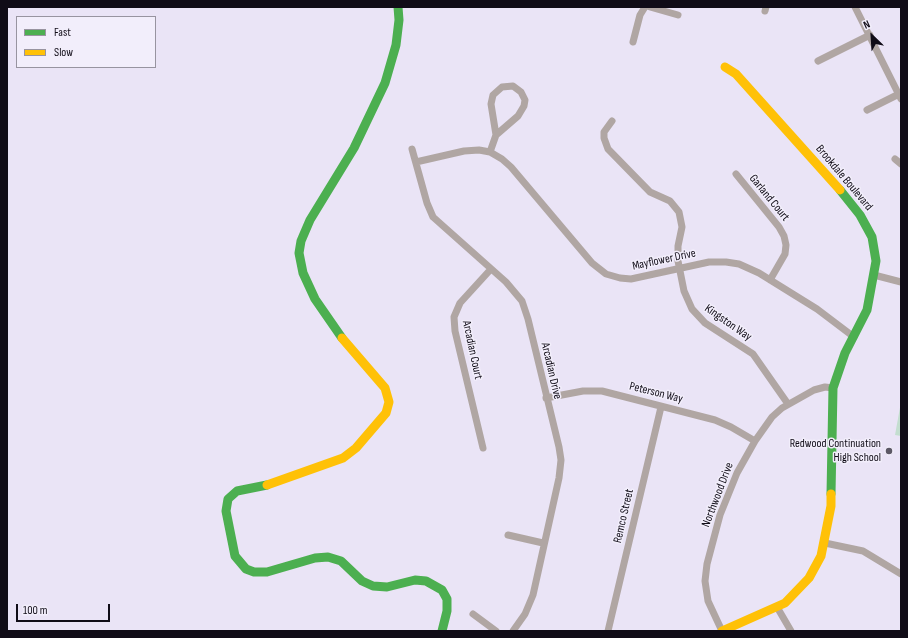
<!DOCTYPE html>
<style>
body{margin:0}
#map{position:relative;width:908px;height:638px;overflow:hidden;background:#eae4f6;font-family:"Sofia Sans Condensed",sans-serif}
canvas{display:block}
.frame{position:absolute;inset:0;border:8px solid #100c17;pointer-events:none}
.legend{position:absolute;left:16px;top:16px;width:140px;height:52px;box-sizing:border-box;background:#f2eefb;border:1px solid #9894a0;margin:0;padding:5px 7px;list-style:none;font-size:12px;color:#100c17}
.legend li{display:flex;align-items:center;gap:8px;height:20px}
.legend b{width:20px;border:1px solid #9894a0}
.north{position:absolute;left:852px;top:16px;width:40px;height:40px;-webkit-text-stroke:3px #f2eefb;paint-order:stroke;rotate:335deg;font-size:11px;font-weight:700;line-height:16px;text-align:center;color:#100c17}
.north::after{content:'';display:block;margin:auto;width:14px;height:18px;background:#100c17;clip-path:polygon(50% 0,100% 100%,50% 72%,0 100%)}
.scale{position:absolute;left:16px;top:604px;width:94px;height:18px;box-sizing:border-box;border:2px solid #100c17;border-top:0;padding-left:5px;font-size:12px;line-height:14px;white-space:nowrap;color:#100c17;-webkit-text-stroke:3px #f2eefb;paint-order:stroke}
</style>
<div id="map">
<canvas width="908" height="638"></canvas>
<div class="frame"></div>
<ul class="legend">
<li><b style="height:5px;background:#4caf50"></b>Fast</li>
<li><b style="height:5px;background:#ffc107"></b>Slow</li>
</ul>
<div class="north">N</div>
<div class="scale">100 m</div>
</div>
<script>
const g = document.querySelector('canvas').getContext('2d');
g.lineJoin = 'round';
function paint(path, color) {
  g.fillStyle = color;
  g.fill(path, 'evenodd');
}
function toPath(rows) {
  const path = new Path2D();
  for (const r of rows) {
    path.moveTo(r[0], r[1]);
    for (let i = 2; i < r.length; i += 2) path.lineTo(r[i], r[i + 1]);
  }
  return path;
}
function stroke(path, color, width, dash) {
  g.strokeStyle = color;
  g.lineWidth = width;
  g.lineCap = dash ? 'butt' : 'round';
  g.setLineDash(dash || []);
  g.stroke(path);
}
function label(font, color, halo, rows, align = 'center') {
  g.font = font + ' "Sofia Sans Condensed",sans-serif';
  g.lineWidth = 3;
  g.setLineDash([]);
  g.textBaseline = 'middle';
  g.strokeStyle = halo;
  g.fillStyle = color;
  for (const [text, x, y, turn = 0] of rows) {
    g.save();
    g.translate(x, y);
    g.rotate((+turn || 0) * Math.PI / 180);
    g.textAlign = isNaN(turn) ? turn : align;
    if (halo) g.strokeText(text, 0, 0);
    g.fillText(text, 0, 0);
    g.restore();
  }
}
const green = toPath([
 [901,402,901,436,895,435]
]);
const street = toPath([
 [650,7,678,15],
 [855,7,901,99],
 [765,11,766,7],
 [633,42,640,15,645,7],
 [818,61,870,35],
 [867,110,899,94],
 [612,121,604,132,604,138,608,149,650,192,670,201,679,212,682,227,678,246,678,261,684,291,692,309,705,323,753,354,788,404],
 [412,149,427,203,433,217,506,282,522,301,528,319,559,447,561,460,559,478,533,595,525,614,513,631],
 [490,152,496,135,518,116,524,106,525,100,521,92,513,86,502,87,493,95,491,104,496,135],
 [895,159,901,164],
 [416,162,464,151,479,150,490,152,502,159,511,167,592,263,606,274,620,278,631,279,709,262,726,262,739,264,759,273,817,309,854,337],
 [736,174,779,227,784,236,786,245,785,254,770,280],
 [874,275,901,282],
 [546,398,583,391,602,391,715,420,731,427,755,441],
 [483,448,455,331,454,317,460,303,491,269],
 [508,535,543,543],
 [825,543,863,551,901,574],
 [777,607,791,631],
 [473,614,496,631],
 [608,631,661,407],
 [722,631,708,601,705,581,707,564,720,515,737,473,755,441,772,417,782,408,814,390,825,387,833,388]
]);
const fast = toPath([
 [342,338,315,299,303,273,299,253,301,241,310,220,354,148,385,83,396,45,399,20,398,7],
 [267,485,237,491,228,499,226,511,235,556,246,569,254,572,267,572,315,558,328,557,341,561,362,581,373,586,387,587,415,580,426,581,442,590,447,599,447,611,442,631],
 [831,494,833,388,845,353,867,310,876,261,872,237,860,215,840,190]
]);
const slow = toPath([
 [725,67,736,74,840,190],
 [267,485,343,458,356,448,386,413,389,402,385,388,342,338],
 [722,631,785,603,809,578,821,556,831,506,831,494]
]);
const markers = [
 [889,451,4,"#5c5865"]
];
const streetNames = [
 ["Brookdale Boulevard",844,178,50],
 ["Garland Court",769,198,51],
 ["Mayflower Drive",664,260,-12],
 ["Kingston Way",728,323,35],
 ["Arcadian Court",472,350,78],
 ["Arcadian Drive",551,371,77],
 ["Peterson Way",656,393,14],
 ["Northwood Drive",718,495,-69],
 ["Remco Street",624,516,-77]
];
const poiNames = [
 ["Redwood Continuation",881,444],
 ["High School",881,458]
];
paint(green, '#c4ded0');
stroke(street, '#b0a6a3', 7);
stroke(fast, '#4caf50', 9);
stroke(slow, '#ffc107', 9);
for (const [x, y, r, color] of markers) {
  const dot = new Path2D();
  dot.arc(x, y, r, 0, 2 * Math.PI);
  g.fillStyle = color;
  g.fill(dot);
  stroke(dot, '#f2eefb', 1.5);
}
label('12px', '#100c17', '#f2eefb', streetNames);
label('12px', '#100c17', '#f2eefb', poiNames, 'right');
</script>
